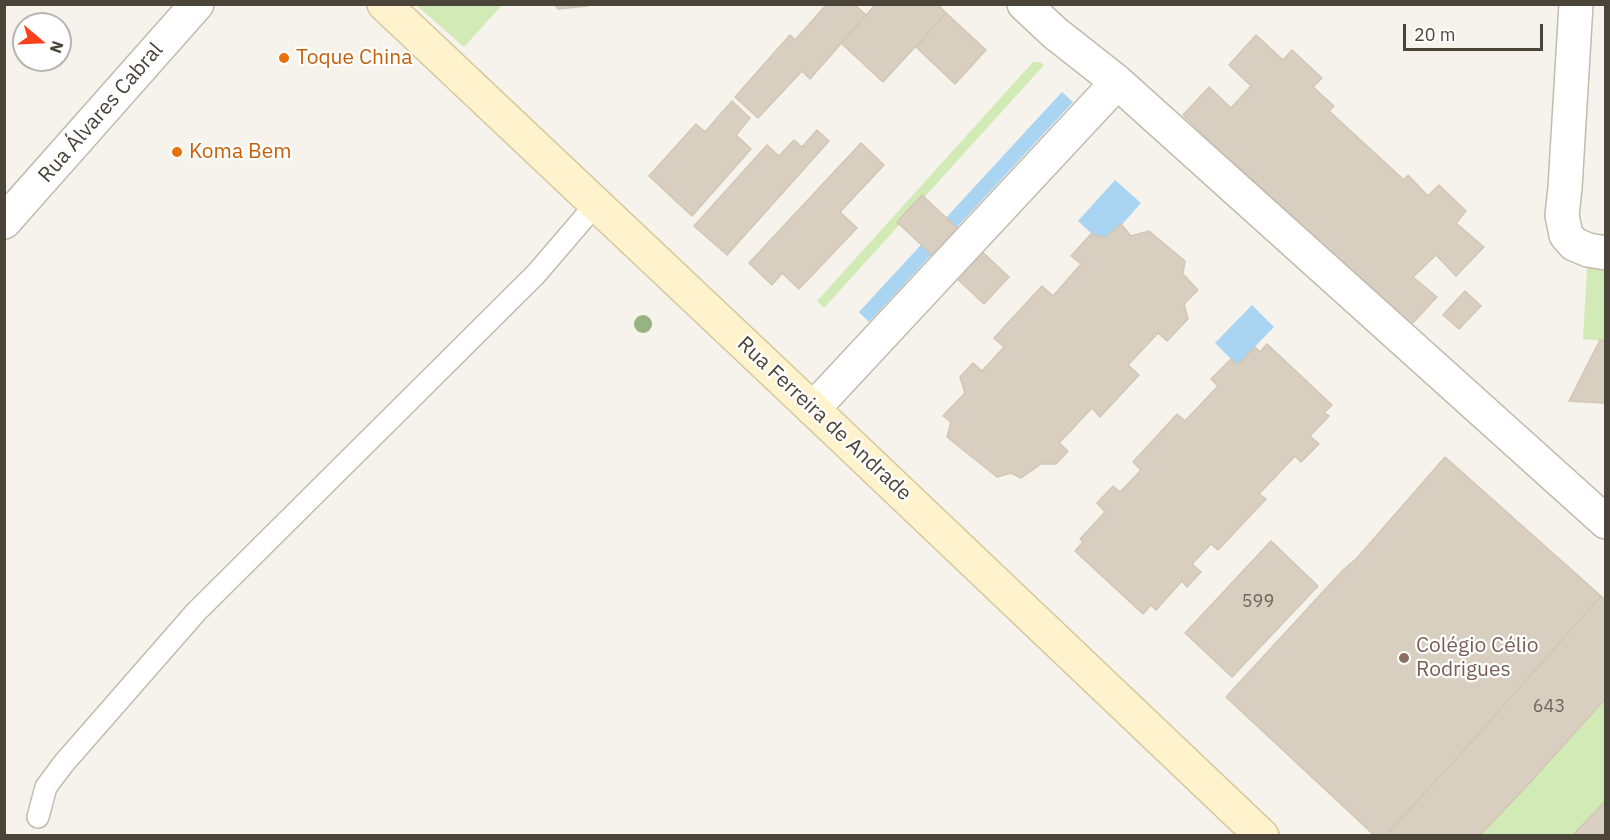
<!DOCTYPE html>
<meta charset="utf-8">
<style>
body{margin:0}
#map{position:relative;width:1610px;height:840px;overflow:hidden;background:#f6f3ec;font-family:"IBM Plex Sans",sans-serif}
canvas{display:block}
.frame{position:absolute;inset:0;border:6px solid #4b4439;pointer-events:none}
.north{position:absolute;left:12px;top:12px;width:60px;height:60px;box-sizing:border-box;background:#fff;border:2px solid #b7b4b0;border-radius:50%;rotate:109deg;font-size:16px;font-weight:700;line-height:24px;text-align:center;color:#4b4439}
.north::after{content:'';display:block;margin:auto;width:21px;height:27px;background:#fc3f1d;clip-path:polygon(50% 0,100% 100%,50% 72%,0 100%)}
.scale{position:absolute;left:1403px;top:24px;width:140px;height:27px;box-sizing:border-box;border:3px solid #4b4439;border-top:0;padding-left:8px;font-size:18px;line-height:21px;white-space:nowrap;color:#4b4439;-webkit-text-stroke:4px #fff;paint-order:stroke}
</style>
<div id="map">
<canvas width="1610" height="840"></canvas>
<div class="frame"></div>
<div class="north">N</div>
<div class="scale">20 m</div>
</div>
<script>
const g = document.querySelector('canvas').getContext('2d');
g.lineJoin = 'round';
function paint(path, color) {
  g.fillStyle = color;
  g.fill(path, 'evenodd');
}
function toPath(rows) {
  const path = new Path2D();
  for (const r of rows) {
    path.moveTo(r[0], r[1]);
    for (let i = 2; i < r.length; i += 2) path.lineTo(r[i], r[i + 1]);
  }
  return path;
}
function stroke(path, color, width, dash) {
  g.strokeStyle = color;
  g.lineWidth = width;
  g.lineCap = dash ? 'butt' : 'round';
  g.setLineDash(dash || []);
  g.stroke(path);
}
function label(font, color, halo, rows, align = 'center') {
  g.font = font + ' "IBM Plex Sans",sans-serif';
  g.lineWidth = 4.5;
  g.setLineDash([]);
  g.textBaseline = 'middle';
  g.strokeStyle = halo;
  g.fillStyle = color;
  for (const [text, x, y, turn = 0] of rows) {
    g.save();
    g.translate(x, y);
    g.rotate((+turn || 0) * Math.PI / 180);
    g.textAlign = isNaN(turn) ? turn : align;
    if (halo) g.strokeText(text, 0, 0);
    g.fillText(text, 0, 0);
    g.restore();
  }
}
const green = toPath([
 [416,5,502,5,464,47],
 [1033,62,1041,62,1044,65,824,308,817,301],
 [1588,251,1605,252,1605,341,1583,339],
 [1605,698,1605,801,1573,835,1479,836]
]);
const water = toPath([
 [1062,92,1073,102,869,322,859,312],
 [1115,180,1141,203,1104,245,1078,221],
 [1252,305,1274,327,1237,365,1215,343]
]);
const building = toPath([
 [554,4,588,4,587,6,558,9,554,4],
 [827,4,854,4,866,15,810,79,802,71,758,118,735,97,790,35,795,40,827,4],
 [876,4,937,4,946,13,883,82,841,43,876,4],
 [946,13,986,50,955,84,916,47,946,13],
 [1256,35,1283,60,1292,50,1322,78,1313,87,1334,106,1329,111,1404,180,1408,175,1428,196,1439,185,1466,211,1456,223,1484,247,1456,276,1436,255,1413,277,1437,297,1409,327,1239,167,1228,180,1198,154,1210,141,1183,115,1209,87,1231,108,1251,86,1229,65,1256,35],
 [732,101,750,118,736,135,751,149,692,216,649,176,696,124,705,132,732,101],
 [817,130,829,141,727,255,694,226,767,145,779,156,794,140,802,147,817,130],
 [861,143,884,165,840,212,857,228,799,289,782,273,772,285,749,263,861,143],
 [922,195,1009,277,984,304,897,222,922,195],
 [1121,224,1131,236,1149,231,1185,261,1183,274,1198,290,1184,304,1188,319,1167,341,1158,333,1128,365,1139,375,1100,417,1092,408,1059,443,1068,451,1056,464,1041,464,1021,478,1011,473,997,477,947,437,951,422,943,416,965,393,960,377,973,363,982,371,1004,347,994,338,1042,286,1053,296,1081,264,1071,256,1091,234,1105,238,1121,224],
 [1465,291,1481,306,1459,329,1443,315,1465,291],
 [1600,340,1606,341,1606,397,1603,403,1569,401,1600,340],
 [1267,344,1332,405,1324,413,1329,416,1310,436,1319,444,1301,462,1295,456,1259,494,1266,499,1218,550,1211,544,1192,564,1201,572,1187,587,1182,581,1156,610,1151,605,1143,614,1075,551,1083,542,1080,539,1105,512,1097,503,1113,486,1120,492,1141,470,1133,462,1177,414,1185,421,1218,386,1211,379,1231,359,1237,365,1255,347,1260,352,1267,344],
 [1445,457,1601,596,1465,749,1385,836,1375,836,1226,697,1343,570,1357,558,1445,457],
 [1271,541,1318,586,1232,677,1185,633,1271,541],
 [1601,596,1606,600,1606,698,1526,787,1479,836,1385,836,1465,749,1601,596],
 [1606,800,1606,836,1572,836,1606,800]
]);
const lane = toPath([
 [38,817,46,787,64,763,196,612,536,274,596,204]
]);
const street = toPath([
 [1024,4,1055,33,1116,81],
 [1576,4,1565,188,1562,215,1566,235,1574,244,1588,250,1606,253],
 [4,222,197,4],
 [813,409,1111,89,1116,81,1606,522]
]);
const secondary = toPath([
 [384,4,813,409,1262,836]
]);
const trees = [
 [643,324]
];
const markers = [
 [284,58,6,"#e8710a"],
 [177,152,6,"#e8710a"],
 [1404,658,6,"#8d6e63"]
];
const numberNames = [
 ["599",1258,602],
 ["643",1549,707]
];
const foodNames = [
 ["Toque China",296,58],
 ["Koma Bem",189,152]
];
const streetNames = [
 ["Rua Álvares Cabral",101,113,-49],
 ["Rua Ferreira de Andrade",824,419,43]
];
const educationNames = [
 ["Colégio Célio",1416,646],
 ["Rodrigues",1416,670]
];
paint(green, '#d2eab5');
paint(water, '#a9d4f2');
paint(building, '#d8cfc1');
stroke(building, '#d3c7b4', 1.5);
stroke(lane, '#c2bbae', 24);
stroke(street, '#c2bbae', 36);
stroke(secondary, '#d6c79b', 36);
stroke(lane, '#fff', 21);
stroke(street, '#fff', 33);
stroke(secondary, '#fff3cd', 33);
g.fillStyle = '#97b381';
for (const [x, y] of trees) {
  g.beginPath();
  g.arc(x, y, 9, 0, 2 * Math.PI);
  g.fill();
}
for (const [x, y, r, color] of markers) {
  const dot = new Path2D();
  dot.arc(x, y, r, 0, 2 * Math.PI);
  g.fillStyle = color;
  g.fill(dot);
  stroke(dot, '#fff', 2);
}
label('18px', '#6e675b', null, numberNames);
label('21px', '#c56008', '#fff', foodNames, 'left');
label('21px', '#4b4439', '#fff', streetNames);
label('21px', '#785e54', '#fff', educationNames, 'left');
</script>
